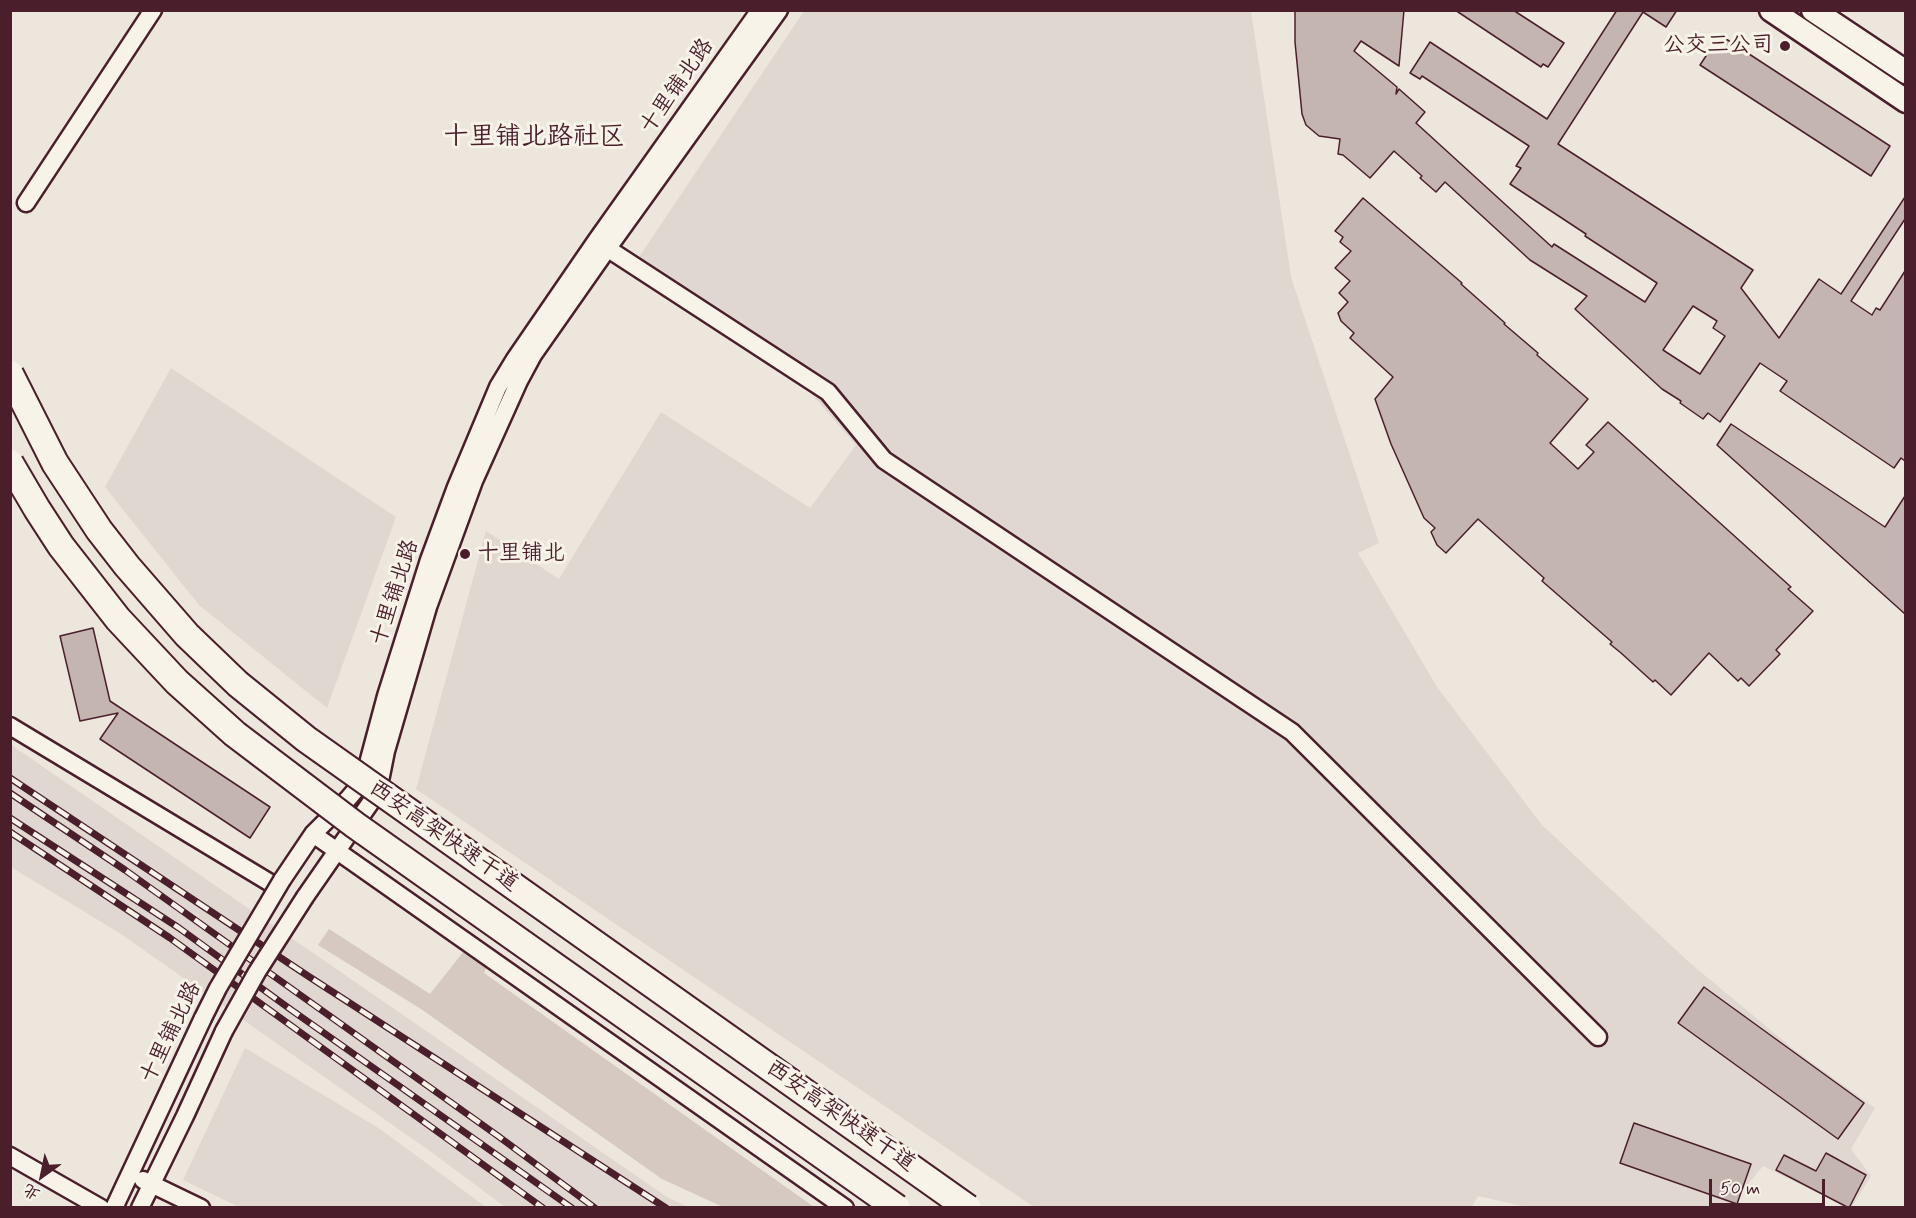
<!DOCTYPE html>
<meta charset="utf-8">
<style>
body{margin:0}
#map{position:relative;width:1916px;height:1218px;overflow:hidden;background:#ece6dd;font-family:Mynerve,"LXGW WenKai TC",sans-serif}
canvas{display:block}
.frame{position:absolute;inset:0;border:12px solid #4a1f2b;pointer-events:none}
.north{position:absolute;left:12px;top:1146px;width:60px;height:60px;-webkit-text-stroke:4px #f7f3e8;paint-order:stroke;rotate:213deg;font-size:16px;font-weight:700;line-height:24px;text-align:center;color:#4a1f2b}
.north::after{content:'';display:block;margin:auto;width:21px;height:27px;background:#4a1f2b;clip-path:polygon(50% 0,100% 100%,50% 72%,0 100%)}
.scale{position:absolute;left:1709px;top:1179px;width:116px;height:27px;box-sizing:border-box;border:3px solid #4a1f2b;border-top:0;padding-left:8px;font-size:18px;line-height:21px;white-space:nowrap;color:#4a1f2b;-webkit-text-stroke:4px #f7f3e8;paint-order:stroke}
</style>
<div id="map">
<canvas width="1916" height="1218"></canvas>
<div class="frame"></div>
<div class="north">北</div>
<div class="scale">50 m</div>
</div>
<script>
const g = document.querySelector('canvas').getContext('2d');
g.lineJoin = 'round';
function paint(path, color) {
  g.fillStyle = color;
  g.fill(path, 'evenodd');
}
function toPath(rows) {
  const path = new Path2D();
  for (const r of rows) {
    path.moveTo(r[0], r[1]);
    for (let i = 2; i < r.length; i += 2) path.lineTo(r[i], r[i + 1]);
  }
  return path;
}
function stroke(path, color, width, dash) {
  g.strokeStyle = color;
  g.lineWidth = width;
  g.lineCap = dash ? 'butt' : 'round';
  g.setLineDash(dash || []);
  g.stroke(path);
}
function label(font, color, halo, rows, align = 'center') {
  g.font = font + ' Mynerve,"LXGW WenKai TC",sans-serif';
  g.lineWidth = 6;
  g.setLineDash([]);
  g.textBaseline = 'middle';
  g.strokeStyle = halo;
  g.fillStyle = color;
  for (const [text, x, y, turn = 0] of rows) {
    g.save();
    g.translate(x, y);
    g.rotate((+turn || 0) * Math.PI / 180);
    g.textAlign = isNaN(turn) ? turn : align;
    if (halo) g.strokeText(text, 0, 0);
    g.fillText(text, 0, 0);
    g.restore();
  }
}
const built = toPath([
 [804,11,1251,11,1291,277,1379,543,1358,553,1437,687,1542,825,1690,963,1797,1052,1875,1108,1851,1149,1871,1176,1851,1208,1846,1207,1763,1166,1729,1207,1531,1208,1478,1196,1471,1208,1034,1207,416,789,486,531,559,579,661,412,810,508,856,445,810,392,631,269],
 [171,368,396,517,327,708,199,605,105,487],
 [10,744,667,1197,688,1207,505,1207,434,1154,121,934,11,867],
 [245,1048,380,1129,486,1207,239,1207,183,1180]
]);
const green = toPath([
 [329,929,430,994,464,951,487,966,484,973,814,1207,723,1207,662,1179,421,1009,318,945]
]);
const building = toPath([
 [1295,10,1404,10,1399,66,1361,41,1354,51,1397,87,1396,94,1399,89,1425,112,1416,123,1552,247,1554,244,1645,302,1657,283,1585,236,1586,234,1510,184,1521,168,1516,166,1529,146,1422,76,1420,79,1410,73,1430,42,1547,119,1617,10,1677,10,1666,27,1643,12,1558,144,1753,270,1741,288,1779,338,1819,279,1841,294,1905,197,1905,219,1851,301,1872,315,1876,308,1880,310,1905,271,1905,461,1901,458,1894,468,1780,391,1787,381,1760,363,1720,422,1708,413,1703,419,1680,403,1681,401,1662,389,1575,309,1587,296,1530,260,1445,182,1436,192,1420,178,1422,176,1394,151,1370,178,1343,155,1338,154,1340,139,1319,136,1306,125,1302,114,1295,42,1295,10],
 [1693,306,1717,321,1713,328,1725,336,1700,374,1663,350,1693,306],
 [1455,10,1513,10,1564,43,1548,67,1543,64,1541,67,1455,10],
 [1720,35,1890,146,1871,176,1700,65,1720,35],
 [1363,198,1462,283,1461,284,1505,323,1504,324,1538,353,1537,355,1588,399,1550,443,1578,469,1594,452,1586,445,1608,422,1791,587,1788,589,1813,611,1776,650,1780,654,1749,686,1741,678,1738,681,1709,653,1671,695,1655,680,1653,682,1621,653,1610,644,1612,642,1542,581,1544,578,1478,519,1446,553,1437,545,1431,532,1435,528,1424,518,1391,444,1375,399,1393,377,1350,338,1354,333,1341,321,1338,313,1348,302,1339,293,1350,281,1335,268,1351,251,1340,242,1343,237,1335,231,1363,198],
 [1731,424,1885,527,1905,496,1905,614,1717,445,1731,424],
 [93,628,110,701,270,807,250,838,100,739,118,713,80,721,60,636,93,628],
 [1704,987,1864,1103,1838,1139,1678,1023,1704,987],
 [1634,1123,1751,1164,1737,1204,1620,1163,1634,1123],
 [1826,1153,1866,1175,1849,1208,1776,1170,1784,1155,1816,1171,1826,1153]
]);
const minor = toPath([
 [26,203,153,10],
 [596,241,828,392,884,460,1292,732,1598,1037],
 [10,726,277,887],
 [313,834,845,1208],
 [282,880,313,834,347,800,359,786,367,767,386,696,429,560,456,487,498,387,515,359,596,241,760,10],
 [305,897,373,799,381,776,386,751,428,607,474,481,519,381,533,355,608,248,779,10],
 [10,1156,101,1208],
 [143,1180,201,1208],
 [114,1208,203,1018],
 [140,1208,185,1116,224,1031]
]);
const major = toPath([
 [1771,10,1906,101],
 [1813,10,1906,72]
]);
const rail = toPath([
 [10,778,308,976,666,1208],
 [10,793,125,870,498,1136,595,1208],
 [10,818,179,928,290,1009,572,1208],
 [10,832,170,938,543,1208]
]);
const minorBridge = toPath([
 [203,1018,218,988,282,880],
 [224,1031,257,972,305,897]
]);
const highwayBridge = toPath([
 [10,374,55,463,99,530,127,566,187,635,238,684,306,739,968,1208],
 [10,463,37,509,61,546,118,619,177,682,235,734,355,825,897,1208]
]);
const markers = [
 [1785,46,6,"#4a1f2b"],
 [465,554,6,"#4a1f2b"]
];
const poiNames = [
 ["公交三公司",1773,46],
 ["十里铺北",477,554,"left"]
];
const streetNames = [
 ["十里铺北路",678,87,-55],
 ["十里铺北路",396,593,-72],
 ["西安高架快速干道",443,837,35],
 ["十里铺北路",172,1033,-64],
 ["西安高架快速干道",840,1117,35]
];
const quarterNames = [
 ["十里铺北路社区",534,139]
];
paint(built, '#e0d7d0');
paint(green, '#d5c9c2');
paint(building, '#c4b5b0');
stroke(building, '#4a1f2b', 1.5);
stroke(minor, '#4a1f2b', 21);
stroke(major, '#4a1f2b', 27);
stroke(minor, '#f7f3e8', 16);
stroke(major, '#f7f3e8', 22);
stroke(rail, '#4a1f2b', 7);
stroke(rail, '#f7f3e8', 4.5, [14]);
stroke(minorBridge, '#4a1f2b', 21, []);
stroke(highwayBridge, '#4a1f2b', 30, []);
stroke(minorBridge, '#f7f3e8', 16);
stroke(highwayBridge, '#f7f3e8', 26);
for (const [x, y, r, color] of markers) {
  const dot = new Path2D();
  dot.arc(x, y, r, 0, 2 * Math.PI);
  g.fillStyle = color;
  g.fill(dot);
  stroke(dot, '#f7f3e8', 2);
}
label('22px', '#4a1f2b', '#f7f3e8', poiNames, 'right');
label('22px', '#4a1f2b', '#f7f3e8', streetNames);
label('26px', '#4a1f2b', '#f7f3e8', quarterNames);
</script>
